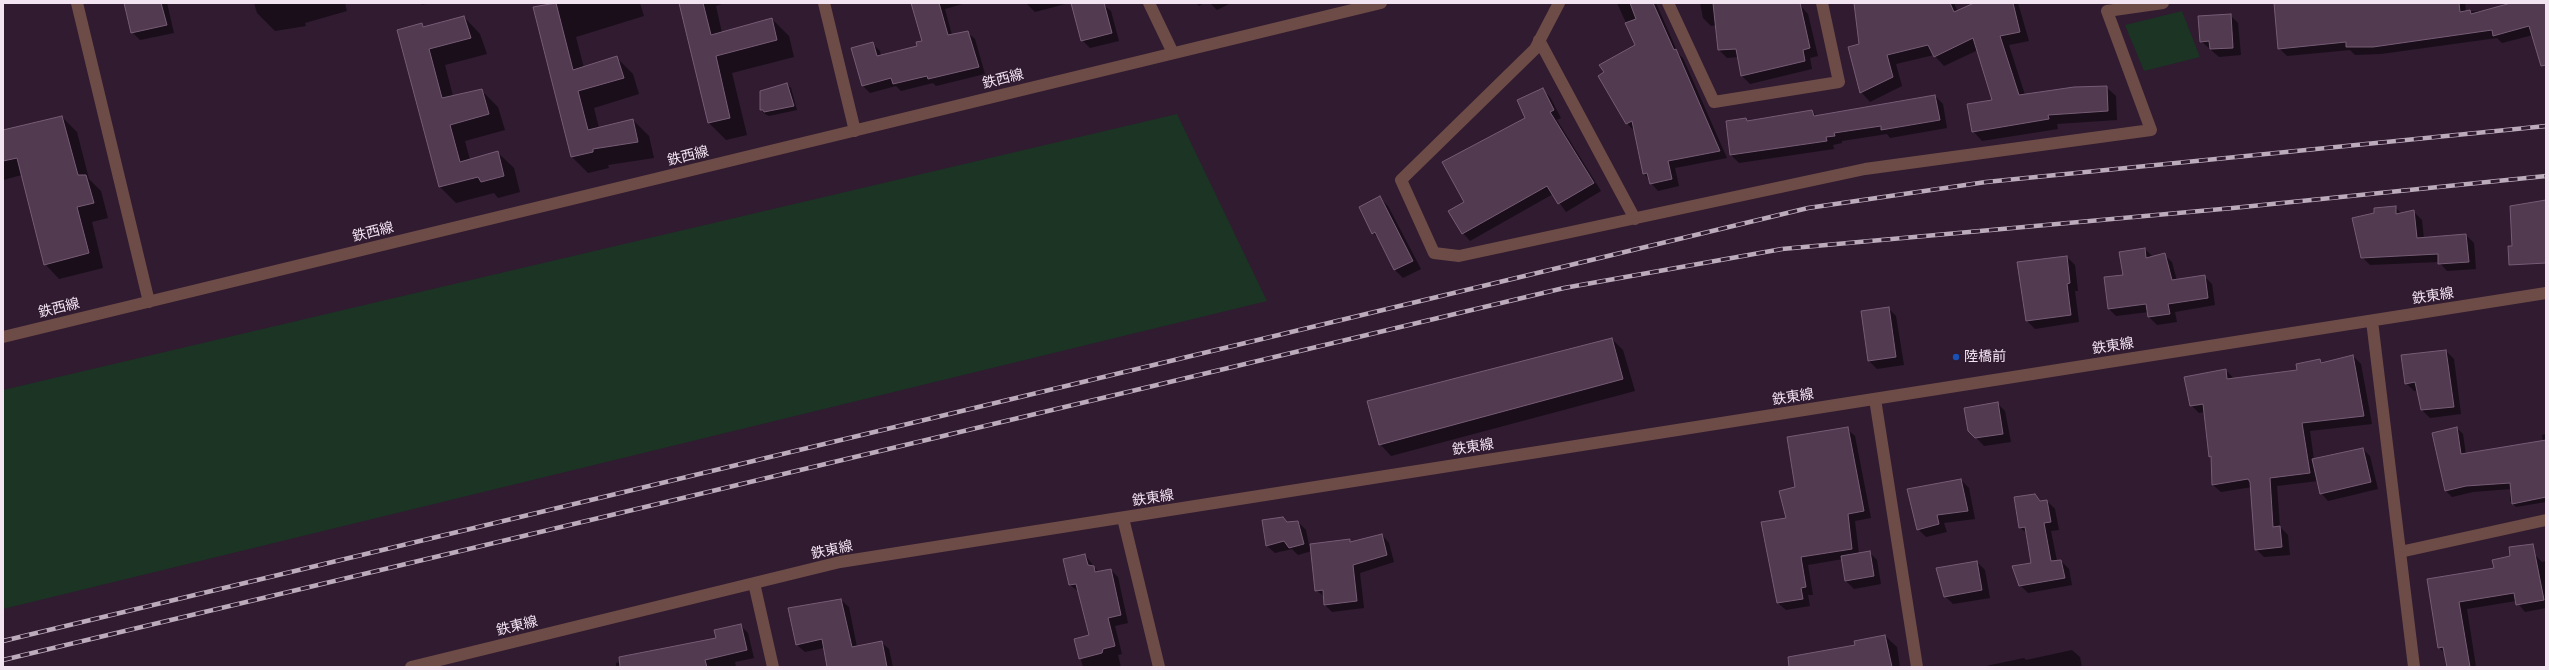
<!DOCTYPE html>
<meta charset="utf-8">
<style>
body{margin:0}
#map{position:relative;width:2549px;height:670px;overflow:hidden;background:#301b30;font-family:"Crimson Pro",serif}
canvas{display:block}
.frame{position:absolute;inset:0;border:4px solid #f3e4f2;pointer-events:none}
</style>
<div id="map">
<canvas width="2549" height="670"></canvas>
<div class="frame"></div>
</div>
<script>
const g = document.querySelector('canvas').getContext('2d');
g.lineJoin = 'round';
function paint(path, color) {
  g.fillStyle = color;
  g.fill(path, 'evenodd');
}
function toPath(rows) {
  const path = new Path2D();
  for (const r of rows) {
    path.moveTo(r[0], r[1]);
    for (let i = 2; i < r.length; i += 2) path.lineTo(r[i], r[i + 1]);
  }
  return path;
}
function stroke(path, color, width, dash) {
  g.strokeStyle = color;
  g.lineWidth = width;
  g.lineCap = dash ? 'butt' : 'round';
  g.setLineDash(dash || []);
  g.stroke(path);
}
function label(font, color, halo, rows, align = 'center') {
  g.font = font + ' "Crimson Pro","Noto Sans JP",serif';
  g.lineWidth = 3;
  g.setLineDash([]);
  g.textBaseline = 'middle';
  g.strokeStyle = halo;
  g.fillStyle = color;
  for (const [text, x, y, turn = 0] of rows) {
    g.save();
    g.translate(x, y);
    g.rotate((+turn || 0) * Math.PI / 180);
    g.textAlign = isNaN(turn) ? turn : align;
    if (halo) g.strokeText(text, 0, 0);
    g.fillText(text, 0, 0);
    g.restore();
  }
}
const green = toPath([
 [2182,11,2200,57,2144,71,2125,25],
 [1177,114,1267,301,3,609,3,390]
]);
const shadow = toPath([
 [125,3,167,3,174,33,140,40,132,32],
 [254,3,345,3,347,11,305,23,306,26,275,31,257,13],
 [420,3,430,3,422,5],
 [555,3,640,3,644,16,576,37,584,68,616,57,633,74,639,94,594,108,599,128,633,120,649,136,654,158,608,165,609,168,588,173,572,157,534,8],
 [680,3,725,3,716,6,722,33,772,19,789,36,794,57,732,73,747,135,726,140,709,123],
 [912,3,966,3,945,9,952,35,967,32,975,39,985,74,936,86,933,83,901,91,896,86,870,93,862,85,873,44,880,51,881,56,918,47,923,42],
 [1026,3,1069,3,1035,12],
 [1101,3,1111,11,1119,41,1090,48,1082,40],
 [1196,3,1204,3,1199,6],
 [1210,3,1231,3,1217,10],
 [1617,3,1656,3,1678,53,1683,58,1727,158,1675,168,1679,186,1658,191,1651,183,1644,173,1635,132,1627,123,1636,45],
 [1700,3,1798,3,1808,14,1818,56,1810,58,1812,69,1750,84,1742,76,1738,57,1727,58,1719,50,1717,25,1711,26,1703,18],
 [1855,3,1954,3,1958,12,1980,3,2018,3,2029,41,2009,45,2025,95,2106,87,2116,96,2117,120,2057,124,2058,129,1982,141,1973,131,1993,100,1978,50,1944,66,1934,55,1896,64,1902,86,1870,102,1861,92,1860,45],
 [2275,3,2465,3,2466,12,2505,8,2503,3,2546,3,2546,52,2533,35,2502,43,2497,38,2381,54,2355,55,2350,50,2287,56,2279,48],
 [2230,15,2238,23,2241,55,2219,57,2201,41],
 [464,17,480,34,487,54,445,65,453,96,482,91,498,107,505,130,465,141,470,160,497,152,514,168,520,192,498,198,494,193,456,203,440,187,398,31,422,25,425,27],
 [787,84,791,88,797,110,769,116,765,114,761,110],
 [1542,89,1550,97,1561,118,1557,120,1601,191,1566,212,1553,194,1470,241,1463,233,1465,202,1527,118],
 [1935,96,1943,104,1947,128,1890,138,1887,134,1842,141,1842,143,1833,145,1834,149,1739,163,1731,155,1727,122,1746,119,1749,122,1812,111,1817,116],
 [62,117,77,132,89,179,101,191,108,218,92,222,103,268,59,279,45,264,22,175,3,180,3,131],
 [1380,198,1388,206,1421,269,1403,278,1395,270,1381,241,1373,233],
 [2395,207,2402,214,2414,212,2422,220,2424,239,2466,235,2474,243,2476,269,2447,271,2439,262,2370,265,2362,257],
 [2145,249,2153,257,2165,255,2172,262,2177,281,2204,276,2212,284,2215,305,2175,312,2177,322,2157,325,2149,317,2149,312,2116,316,2109,309,2124,276],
 [2067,257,2075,265,2078,291,2075,291,2079,322,2035,329,2027,321],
 [1888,308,1896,316,1904,365,1877,369,1869,361,1862,312],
 [1612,339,1623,350,1635,391,1391,456,1380,444],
 [2446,351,2454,359,2461,414,2430,418,2422,410,2418,391,2414,391,2406,383],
 [2353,356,2361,364,2372,424,2310,431,2314,460,2363,449,2370,456,2378,489,2328,501,2321,493,2318,481,2277,486,2280,527,2288,535,2290,555,2264,557,2256,549,2252,487,2221,492,2213,485,2212,458,2210,456,2205,412,2199,413,2191,405,2226,370,2234,379,2298,371,2320,360,2323,363],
 [2196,404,2208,404,2196,406],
 [1997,403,2005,411,2011,442,1984,446,1969,430],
 [2457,428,2463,434,2466,455,2543,442,2542,435,2546,434,2546,502,2516,507,2510,501,2511,489,2473,492,2452,497,2446,491,2433,433],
 [1847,429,1855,436,1871,518,1855,521,1859,554,1869,552,1877,560,1881,584,1854,589,1846,581,1843,559,1808,565,1813,595,1808,595,1810,606,1786,610,1778,603,1787,519,1797,488],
 [1961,480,1969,488,1975,519,1944,523,1947,532,1926,537,1918,529],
 [2035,495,2042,502,2047,501,2055,509,2059,530,2051,531,2057,561,2061,561,2069,569,2072,585,2028,593,2020,585,2032,564,2028,535,2020,527],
 [1298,522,1306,530,1309,545,1349,540,1352,542,1382,535,1389,543,1394,562,1360,573,1364,608,1332,612,1325,605,1325,597,1316,590,1312,551,1298,555,1292,549,1275,553,1267,546,1288,523],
 [1085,555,1099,573,1111,570,1118,577,1128,623,1115,626,1122,654,1118,655,1121,667,1083,667,1075,639,1090,636,1079,592,1070,585,1064,560],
 [2535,555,2542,562,2546,561,2546,608,2525,612,2516,601,2467,609,2476,667,2448,667,2445,654,2439,647,2428,580,2495,569],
 [1977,562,1985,570,1990,598,1953,604,1945,596],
 [841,600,849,607,857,647,881,642,889,649,893,667,829,667,824,648,805,652,797,645],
 [740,625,748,633,754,658,735,662,736,667,616,667,616,663,649,653,717,638],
 [1885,636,1897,647,1900,667,1804,667],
 [2072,650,2080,657,2082,667,1981,667,2024,658,2026,660]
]);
const building = toPath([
 [124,3,161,3,167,25,131,33,124,3],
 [556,3,573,70,617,56,624,78,578,91,588,130,633,119,638,142,593,149,593,152,571,157,533,7,556,3],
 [679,3,703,3,711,35,772,18,777,40,716,56,730,118,708,123,679,3],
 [911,3,939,3,948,35,968,31,979,67,928,79,927,76,893,84,891,78,862,86,851,48,873,42,877,56,917,46,916,42,922,41,911,3],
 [1071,3,1104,3,1112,33,1081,41,1071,3],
 [1630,3,1653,3,1674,50,1676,49,1720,151,1668,161,1672,179,1650,184,1647,173,1643,174,1632,121,1626,124,1598,76,1604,72,1599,65,1635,45,1625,23,1636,19,1630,3],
 [1713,3,1800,3,1810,48,1803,50,1805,61,1741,76,1736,49,1718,50,1713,3],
 [1854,3,1950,3,1954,12,1974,3,2013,3,2020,32,2000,36,2019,95,2074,87,2107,86,2108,111,2048,115,2049,119,1972,132,1967,104,1992,100,1973,38,1934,57,1928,45,1887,55,1893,77,1860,93,1848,47,1859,44,1854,3],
 [2274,3,2459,3,2460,12,2470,10,2471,14,2511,3,2546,3,2546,65,2541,66,2529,26,2493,36,2492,30,2373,47,2346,47,2346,42,2278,49,2274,3],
 [2231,14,2233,48,2210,49,2209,41,2200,42,2198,16,2231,14],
 [464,16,471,38,429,49,442,98,482,89,489,114,450,125,460,162,498,151,504,176,481,182,478,177,439,187,397,30,422,23,423,27,464,16],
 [787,83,794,106,764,112,763,110,760,110,760,91,787,83],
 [1543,88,1554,110,1550,112,1594,183,1558,204,1547,186,1462,234,1448,211,1464,202,1442,162,1525,118,1517,100,1543,88],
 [1935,95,1940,120,1881,130,1881,126,1834,133,1835,136,1826,137,1827,141,1730,155,1726,121,1746,118,1747,121,1812,110,1814,116,1935,95],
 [62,116,78,175,86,175,94,203,77,207,89,253,44,265,17,158,3,161,3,130,62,116],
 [1380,196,1413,261,1394,270,1375,232,1372,234,1359,207,1380,196],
 [2546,200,2546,263,2509,265,2508,246,2512,246,2510,206,2546,200],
 [2396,206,2396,214,2414,210,2417,238,2466,234,2469,262,2438,264,2438,254,2361,258,2352,218,2374,213,2374,208,2396,206],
 [2145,248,2146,258,2165,253,2172,280,2205,275,2208,298,2168,304,2170,314,2148,317,2146,304,2108,309,2104,277,2123,275,2119,252,2145,248],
 [2067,256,2070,283,2067,284,2071,315,2026,321,2017,262,2067,256],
 [1889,307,1896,357,1868,361,1861,311,1889,307],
 [1612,338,1623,379,1379,445,1367,401,1612,338],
 [2446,350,2454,407,2421,410,2415,382,2405,384,2401,355,2446,350],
 [2353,355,2364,416,2302,423,2310,473,2270,478,2273,527,2280,526,2282,547,2255,550,2250,482,2248,479,2212,485,2211,456,2209,457,2203,404,2190,406,2184,377,2226,369,2227,379,2297,370,2296,364,2320,359,2321,363,2353,355],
 [1998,402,2003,434,1975,438,1968,431,1964,408,1998,402],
 [1848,427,1864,511,1848,514,1852,549,1801,557,1806,587,1801,588,1803,599,1777,603,1761,522,1786,518,1779,491,1795,487,1787,437,1848,427],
 [2457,427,2461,454,2546,440,2546,497,2512,504,2510,483,2466,486,2445,491,2432,433,2457,427],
 [2363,448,2371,482,2320,494,2312,459,2363,448],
 [1961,479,1968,511,1937,515,1939,524,1917,530,1907,489,1961,479],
 [2035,494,2040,501,2047,500,2051,522,2044,523,2051,561,2061,560,2065,578,2019,586,2012,566,2031,563,2025,527,2019,528,2014,497,2035,494],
 [1283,517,1287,522,1298,521,1304,544,1289,548,1284,541,1266,546,1262,520,1283,517],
 [1382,534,1387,555,1353,565,1357,601,1324,605,1323,590,1315,591,1310,544,1350,539,1350,542,1382,534],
 [2533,544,2544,600,2516,605,2514,593,2459,602,2470,667,2447,667,2443,647,2438,648,2427,579,2494,568,2492,560,2510,556,2509,547,2533,544],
 [1870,551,1874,576,1845,581,1841,556,1870,551],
 [1085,554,1088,565,1094,566,1095,572,1111,569,1121,615,1108,618,1115,646,1103,649,1102,653,1079,659,1074,639,1089,635,1076,584,1069,585,1063,559,1085,554],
 [1977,561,1982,590,1944,597,1936,568,1977,561],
 [841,599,852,647,882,641,887,667,827,667,822,639,796,645,788,608,841,599],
 [741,624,747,650,705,660,707,667,620,667,619,657,716,638,714,630,741,624],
 [1885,635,1892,667,1789,667,1788,657,1855,645,1854,641,1885,635]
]);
const minor = toPath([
 [77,3,149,302],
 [824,3,855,131],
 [1149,3,1173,53],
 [1559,3,1535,49,1401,180,1434,253,1459,256,1865,169,2151,130,2107,11,2163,3],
 [1668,3,1714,102,1839,82,1822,3],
 [1539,40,1635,219],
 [2372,321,2414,667],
 [3,337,1381,3],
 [1875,399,1917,667],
 [1123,518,1159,667],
 [2400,552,2546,520],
 [754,583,773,667],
 [411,667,840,562,2546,293]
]);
const rail = toPath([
 [3,641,1808,208,1986,182,2546,126],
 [3,660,1564,288,1782,249,2233,208,2546,176]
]);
const markers = [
 [1956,357,4,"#1a4fb4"]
];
const streetNames = [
 ["鉄西線",1003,79,-14],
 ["鉄西線",688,156,-14],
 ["鉄西線",373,232,-14],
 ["鉄東線",2433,296,-9],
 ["鉄西線",59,308,-14],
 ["鉄東線",2113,346,-9],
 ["鉄東線",1793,397,-9],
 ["鉄東線",1473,447,-9],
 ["鉄東線",1153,498,-9],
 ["鉄東線",832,550,-12],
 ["鉄東線",517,626,-14]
];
const poiNames = [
 ["陸橋前",1964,357]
];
paint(green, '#1b3423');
paint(shadow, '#0007');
paint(building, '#523a51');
stroke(building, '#765c75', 1);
stroke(minor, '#6d4b47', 12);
stroke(rail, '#bcabbb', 4.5);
stroke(rail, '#301b30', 3, [9]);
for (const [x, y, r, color] of markers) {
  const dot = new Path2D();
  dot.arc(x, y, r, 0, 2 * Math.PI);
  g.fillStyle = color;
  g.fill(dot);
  stroke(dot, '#301b30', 1.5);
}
label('14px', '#f3e4f2', '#301b30', streetNames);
label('14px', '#f3e4f2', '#301b30', poiNames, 'left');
</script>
